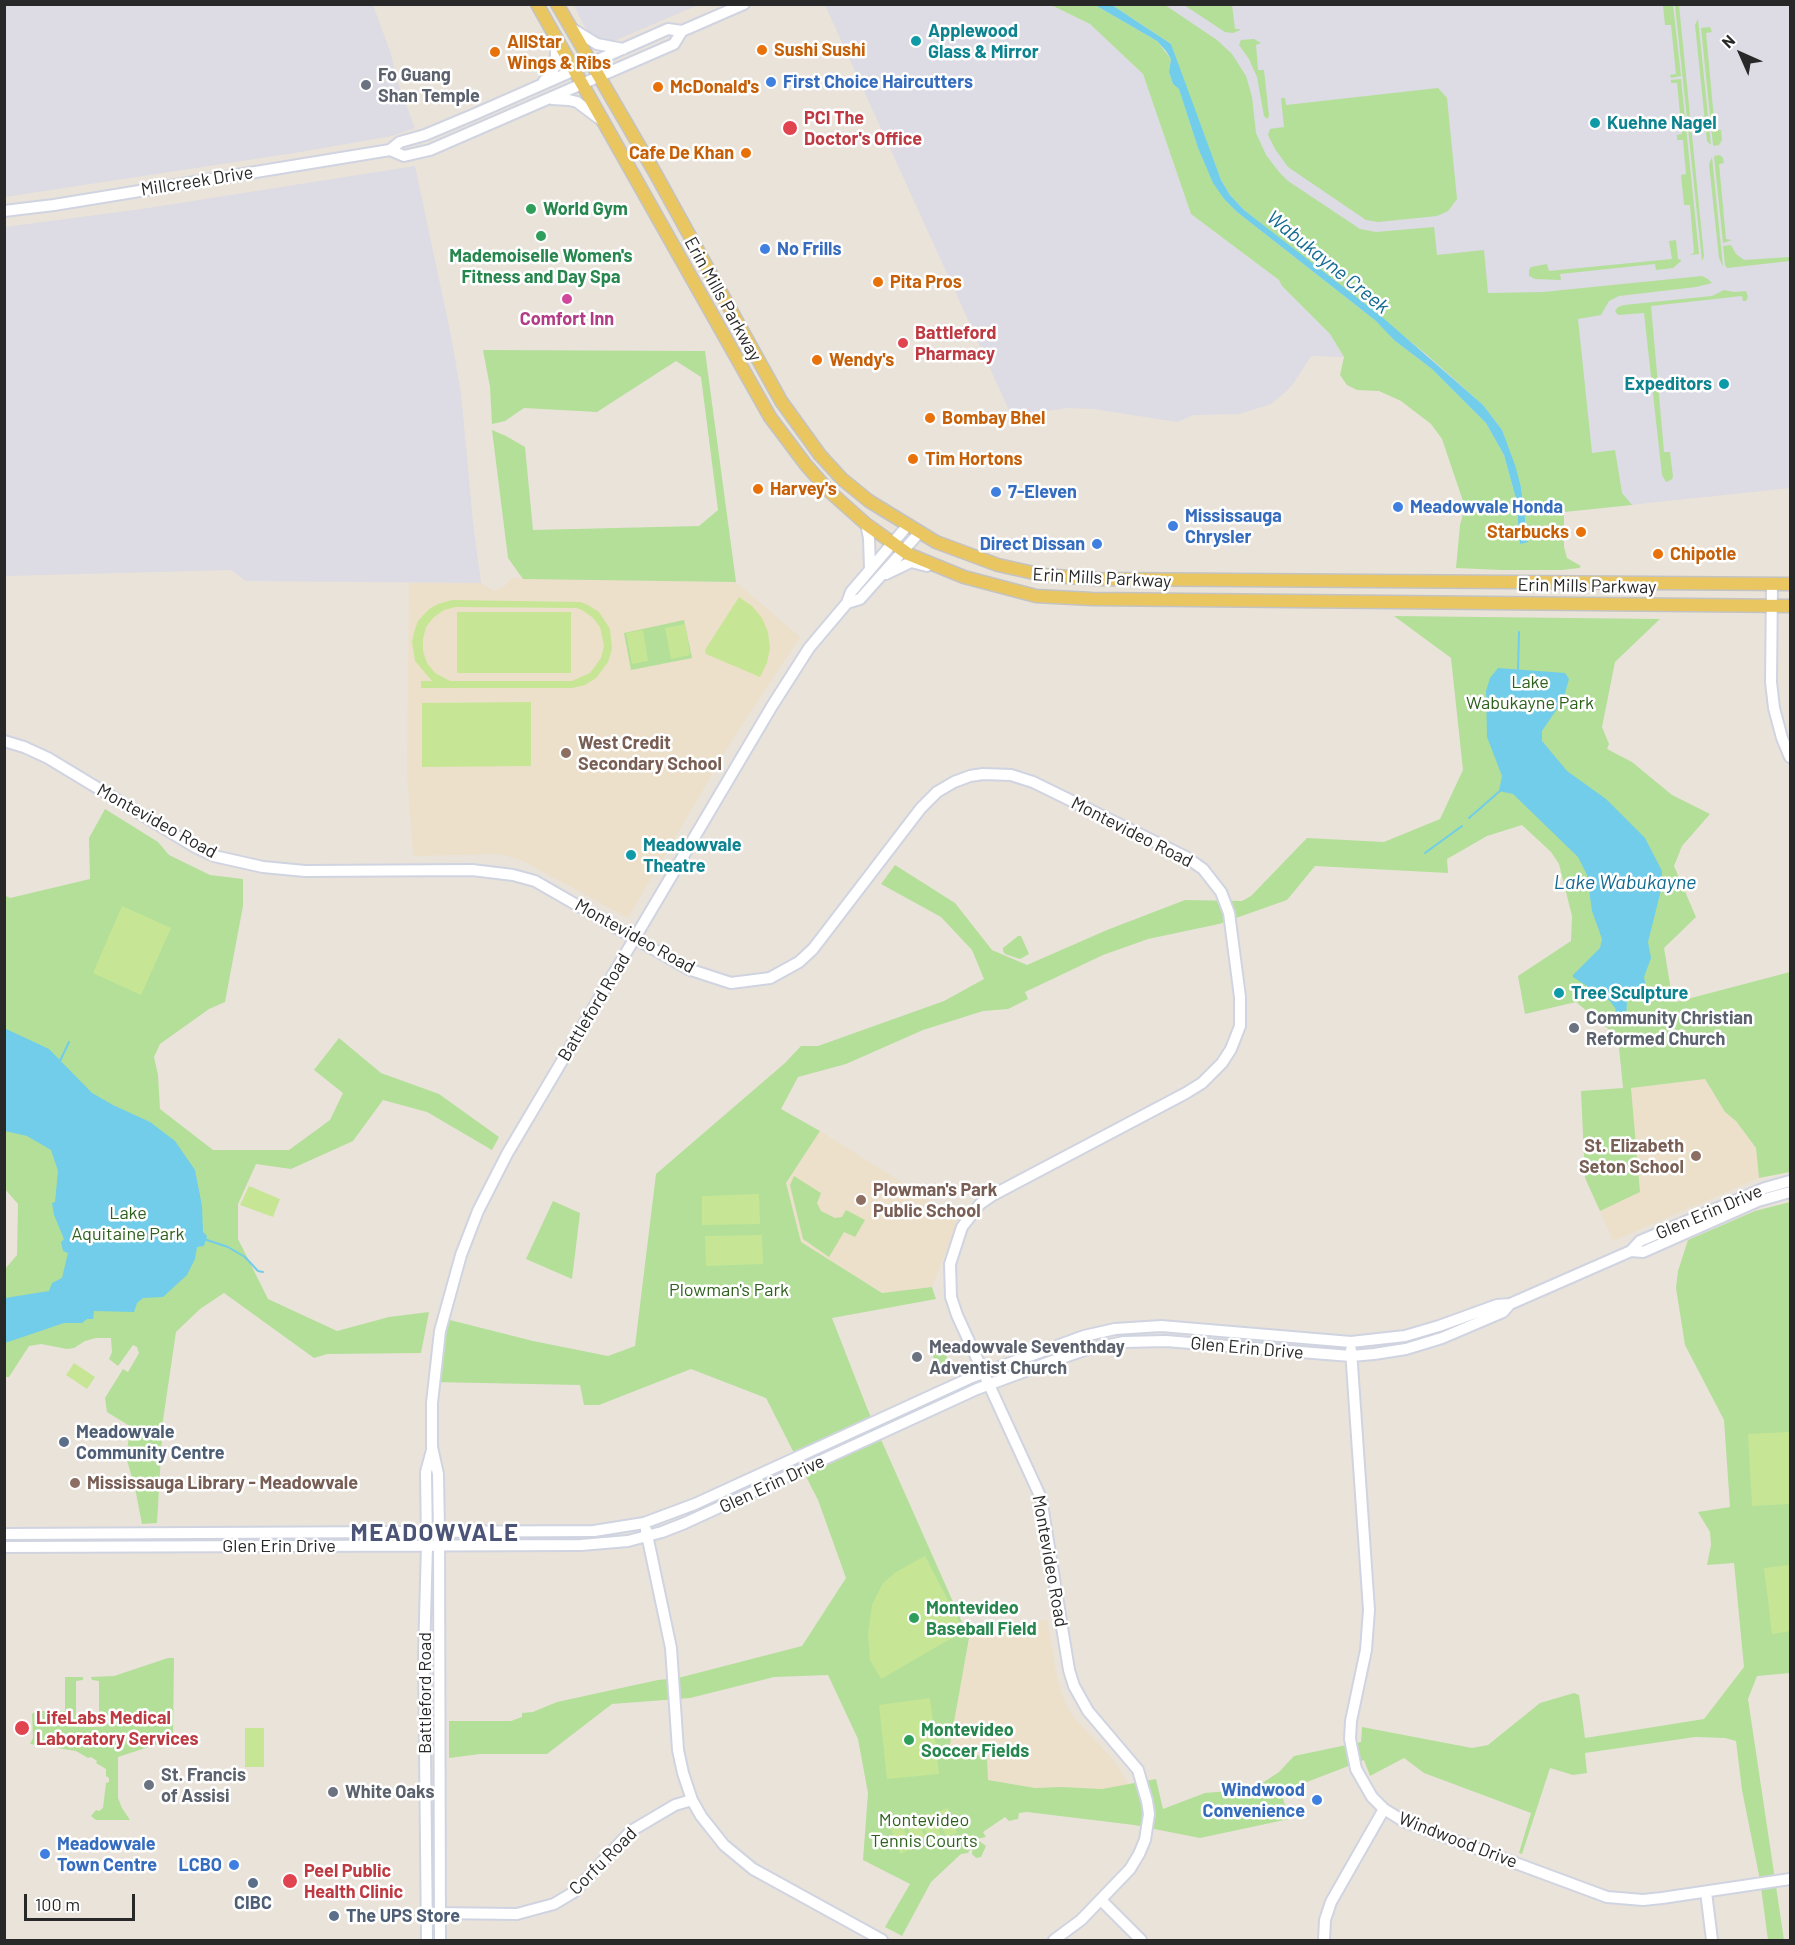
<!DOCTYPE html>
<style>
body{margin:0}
#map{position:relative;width:1795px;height:1945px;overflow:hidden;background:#eae3da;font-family:Barlow,sans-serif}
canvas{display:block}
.frame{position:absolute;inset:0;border:6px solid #282828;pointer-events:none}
.north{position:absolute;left:1711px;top:24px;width:60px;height:60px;-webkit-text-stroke:4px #fff;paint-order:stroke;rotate:315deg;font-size:16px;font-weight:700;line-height:24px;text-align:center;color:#282828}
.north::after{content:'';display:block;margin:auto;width:21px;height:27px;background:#282828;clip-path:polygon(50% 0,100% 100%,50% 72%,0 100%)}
.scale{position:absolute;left:24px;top:1894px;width:111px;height:27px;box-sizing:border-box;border:3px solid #282828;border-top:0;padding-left:8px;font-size:18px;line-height:21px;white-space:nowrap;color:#282828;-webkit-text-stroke:4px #fff;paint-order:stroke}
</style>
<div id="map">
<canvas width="1795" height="1945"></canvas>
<div class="frame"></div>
<div class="north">N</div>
<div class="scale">100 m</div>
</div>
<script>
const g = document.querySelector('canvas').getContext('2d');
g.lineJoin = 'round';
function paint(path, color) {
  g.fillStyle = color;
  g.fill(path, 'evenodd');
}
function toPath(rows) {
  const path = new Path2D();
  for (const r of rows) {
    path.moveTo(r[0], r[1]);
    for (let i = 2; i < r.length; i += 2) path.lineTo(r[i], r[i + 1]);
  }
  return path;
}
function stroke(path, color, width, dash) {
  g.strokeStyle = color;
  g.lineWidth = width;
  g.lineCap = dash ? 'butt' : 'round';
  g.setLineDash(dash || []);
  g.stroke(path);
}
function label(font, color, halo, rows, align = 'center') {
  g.font = font + ' Barlow,sans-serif';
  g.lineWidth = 5;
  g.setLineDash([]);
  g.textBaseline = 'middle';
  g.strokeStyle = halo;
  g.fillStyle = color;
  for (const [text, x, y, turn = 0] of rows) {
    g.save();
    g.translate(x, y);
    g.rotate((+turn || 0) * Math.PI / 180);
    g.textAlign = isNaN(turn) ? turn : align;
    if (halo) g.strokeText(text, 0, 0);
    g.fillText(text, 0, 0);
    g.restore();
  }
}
const industrial = toPath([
 [5,4,373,5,391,54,397,81,415,128,392,136,294,153,5,197],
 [574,5,698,5,614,41,608,41,597,38,590,33,583,24],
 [825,5,1051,5,1090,24,1143,74,1191,214,1279,280,1282,286,1330,334,1344,357,1311,356,1293,384,1282,395,1271,404,1239,414,1194,415,1177,422,1094,409,1066,408,1048,411,1023,420,1014,421],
 [1142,5,1790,5,1790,488,1563,512,1236,183],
 [415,166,451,336,461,393,473,523,481,583,246,581,231,570,5,576,5,227,142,209]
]);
const education = toPath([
 [511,578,736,582,800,637,736,734,628,918,521,860,499,854,413,856,407,772,409,583,481,583,494,591,505,586],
 [1705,1079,1725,1112,1736,1121,1756,1148,1759,1178,1613,1241,1600,1211,1639,1192,1630,1088],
 [820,1131,959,1218,932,1287,883,1293,801,1242,786,1183],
 [1047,1619,1058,1682,1065,1702,1072,1715,1115,1762,1129,1785,1102,1789,1061,1787,1035,1788,988,1780,987,1757,949,1750,969,1638]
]);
const green = toPath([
 [1051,5,1095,5,1157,41,1171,59,1169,72,1173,84,1179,88,1198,148,1213,182,1224,199,1237,212,1376,321,1394,340,1432,369,1486,423,1504,455,1516,499,1520,544,1528,541,1521,487,1502,430,1483,405,1426,354,1244,210,1230,195,1221,180,1203,134,1171,44,1112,5,1165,5,1217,40,1232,54,1246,76,1252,97,1256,133,1266,155,1279,172,1288,181,1360,229,1376,232,1434,227,1437,255,1484,250,1488,293,1543,292,1702,276,1708,279,1712,283,1696,287,1619,296,1609,301,1601,315,1578,319,1592,453,1615,450,1622,493,1632,505,1564,512,1564,547,1567,558,1581,566,1579,568,1562,570,1501,570,1456,568,1460,525,1465,507,1442,439,1431,424,1401,401,1379,391,1357,390,1347,385,1340,375,1344,357,1330,334,1282,286,1279,280,1191,214,1143,74,1090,24],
 [1184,5,1232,5,1235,29,1240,29,1240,30,1233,33,1225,32],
 [1663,5,1673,5,1681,76,1671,78,1670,75,1676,74,1671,25,1665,25],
 [1675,5,1679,5,1704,256,1702,261],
 [1698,19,1711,145,1707,141,1695,25],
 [1710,27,1712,32,1706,33,1715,130,1721,130,1722,140,1719,145,1714,146,1713,145,1701,28],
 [1254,39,1261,43,1256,45,1258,70,1264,70,1269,116,1267,119,1264,116,1257,77,1249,59,1239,45,1241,40],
 [1681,79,1699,254,1689,255,1694,253,1690,205,1684,205,1681,175,1686,174,1683,140,1677,140,1677,135,1682,134,1677,83,1671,83,1671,80],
 [1438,88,1447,98,1457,199,1448,211,1437,216,1378,222,1366,220,1288,167,1275,149,1268,135,1270,129,1284,127,1281,98,1285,98,1286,105],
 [1720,155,1723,158,1724,163,1719,164,1726,239,1732,240,1723,243,1714,156],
 [1712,157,1723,267,1719,258,1709,164],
 [1676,240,1678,259,1681,260,1681,261,1673,268,1656,270,1655,264,1560,274,1561,280,1535,279,1529,276,1529,270,1531,267,1547,264,1549,271,1672,259,1669,241],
 [1731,245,1736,254,1744,260,1790,257,1790,261,1727,268,1725,265,1723,246],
 [1724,290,1734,292,1746,291,1748,297,1746,301,1743,301,1742,296,1651,306,1664,452,1670,452,1673,477,1671,480,1666,482,1662,475,1644,313,1618,315,1615,311,1618,307,1624,305,1712,296],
 [483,350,705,351,736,582,523,579,508,558,492,430,506,436,525,447,533,530,699,526,718,510,701,377,676,361,597,412,524,408,505,421,492,424,490,387],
 [1394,616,1660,619,1615,662,1602,727,1609,744,1607,749,1632,762,1672,795,1710,814,1682,846,1674,866,1696,917,1664,948,1672,996,1676,1002,1790,972,1790,1172,1759,1178,1756,1148,1736,1121,1725,1112,1705,1079,1631,1088,1640,1192,1600,1211,1585,1178,1581,1091,1623,1088,1618,1037,1576,1002,1525,1014,1518,976,1571,941,1572,916,1559,864,1551,852,1522,825,1487,836,1447,859,1448,873,1315,866,1287,900,1219,924,1148,939,1103,955,1025,992,1028,999,1008,1009,983,1011,923,1030,846,1064,798,1077,781,1109,820,1131,786,1183,801,1242,882,1293,932,1287,936,1299,832,1318,867,1408,969,1638,949,1750,987,1757,988,1780,1035,1788,1061,1787,1102,1789,1156,1779,1163,1809,1205,1793,1253,1789,1279,1772,1294,1756,1361,1742,1362,1727,1472,1748,1488,1745,1540,1703,1574,1693,1579,1695,1585,1738,1704,1719,1744,1667,1734,1563,1707,1565,1711,1545,1710,1532,1698,1512,1730,1507,1724,1420,1685,1345,1676,1288,1678,1271,1688,1240,1755,1211,1790,1202,1790,1673,1757,1676,1748,1699,1784,1940,1768,1940,1760,1880,1742,1790,1736,1741,1725,1738,1695,1737,1585,1753,1587,1773,1573,1775,1550,1768,1522,1854,1519,1853,1531,1813,1424,1773,1404,1758,1370,1776,1364,1760,1281,1792,1289,1819,1200,1838,1134,1825,1027,1812,1019,1813,1018,1819,1009,1821,1005,1817,983,1832,986,1837,976,1839,974,1843,979,1841,986,1846,981,1857,976,1858,972,1854,973,1843,968,1853,961,1854,931,1882,902,1936,885,1927,910,1884,863,1860,868,1793,858,1739,828,1675,774,1677,690,1698,612,1704,547,1754,480,1754,449,1758,449,1721,511,1721,522,1717,522,1713,533,1712,557,1702,658,1680,678,1678,802,1646,846,1578,818,1500,766,1398,691,1369,599,1405,584,1405,580,1385,433,1382,442,1318,533,1341,608,1356,635,1346,656,1174,785,1063,801,1046,818,1046,944,1001,984,979,972,950,941,917,881,884,895,865,955,903,992,950,1027,965,1107,930,1185,900,1242,901,1251,896,1307,838,1384,842,1440,819,1463,770,1451,658],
 [684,620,692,658,631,670,624,633],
 [105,809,158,842,169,855,210,875,243,879,243,906,225,1002,209,1009,160,1044,154,1057,158,1075,160,1109,213,1150,289,1150,330,1120,343,1093,314,1070,339,1038,381,1073,439,1094,499,1137,492,1150,427,1112,383,1100,353,1141,291,1169,256,1164,238,1204,238,1239,268,1299,337,1331,389,1317,429,1312,421,1353,327,1354,314,1358,224,1293,200,1309,176,1332,163,1420,157,1523,142,1524,135,1488,126,1457,130,1431,128,1425,107,1412,105,1398,123,1369,128,1372,139,1353,137,1347,133,1345,118,1366,109,1359,112,1352,111,1338,96,1338,85,1341,74,1348,67,1349,41,1344,29,1346,9,1377,5,1377,5,1269,17,1255,18,1204,4,1188,4,895,10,898,90,879,89,838],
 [1018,936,1021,936,1029,954,1020,959,1005,954,1003,951,1003,948],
 [794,1176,821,1193,817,1203,821,1211,835,1218,842,1217,846,1210,865,1220,855,1237,844,1232,829,1257,803,1239,790,1185],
 [553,1201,580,1213,572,1279,526,1259],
 [944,1340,948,1365,935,1367,931,1342],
 [168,1658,174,1658,173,1739,118,1757,118,1798,122,1808,130,1820,96,1820,91,1816,96,1810,99,1811,103,1808,106,1783,109,1782,109,1778,106,1776,106,1769,96,1763,97,1761,91,1757,88,1758,76,1751,57,1748,54,1744,49,1743,45,1746,30,1744,33,1738,32,1714,36,1711,65,1711,65,1677,83,1677,83,1680,76,1681,76,1727,99,1727,99,1681,92,1680,91,1677,114,1676]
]);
const pitch = toPath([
 [739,597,752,606,762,618,768,632,770,648,767,663,760,677,706,654,705,650],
 [452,600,581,602,588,605,599,612,610,629,612,649,608,662,596,678,585,685,572,688,421,688,421,681,432,681,415,661,412,642,414,632,418,621,429,609,438,604],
 [456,607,576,608,582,610,592,617,600,627,604,646,601,658,590,673,572,681,450,681,435,673,427,663,423,651,423,639,426,627,434,617,444,610],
 [457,612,571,612,571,673,457,673],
 [685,624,690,655,671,659,665,628],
 [643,630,648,661,632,664,626,633],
 [531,702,531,766,422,767,422,703],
 [122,906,171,928,141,995,93,973],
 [249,1186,280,1199,273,1217,240,1205],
 [759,1194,760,1224,702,1225,702,1196],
 [762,1235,763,1264,706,1266,705,1236],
 [74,1363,95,1377,87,1389,66,1375],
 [1790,1432,1790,1504,1752,1506,1748,1434],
 [925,1556,964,1631,881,1679,870,1660,868,1634,872,1605,883,1583,896,1572],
 [1790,1565,1790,1631,1772,1634,1764,1568],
 [930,1698,939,1774,887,1779,879,1705],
 [245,1728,264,1728,264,1767,245,1767],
 [948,1808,957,1833,946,1837,937,1812],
 [933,1813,942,1838,930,1842,921,1818],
 [918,1819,927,1844,915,1848,906,1823],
 [902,1824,911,1849,900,1854,891,1829]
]);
const water = toPath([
 [1095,5,1112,5,1171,44,1221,180,1230,195,1244,210,1382,317,1483,405,1502,430,1515,465,1521,487,1528,542,1520,544,1516,499,1504,455,1486,423,1432,369,1394,340,1376,321,1237,212,1224,199,1213,183,1198,148,1179,89,1173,84,1169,72,1171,59,1166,51,1157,41],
 [1498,668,1565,673,1569,679,1563,700,1542,731,1542,741,1567,771,1606,799,1645,838,1662,871,1662,886,1648,942,1651,958,1644,977,1647,992,1635,992,1627,1000,1626,1020,1619,1021,1615,1008,1610,1001,1573,977,1573,975,1600,948,1602,939,1592,911,1587,875,1578,857,1513,794,1499,791,1502,776,1487,737,1486,691,1490,678],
 [4,1028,49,1049,92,1093,113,1105,150,1122,175,1141,195,1170,202,1206,203,1232,207,1236,204,1246,197,1247,195,1259,187,1275,163,1297,143,1298,137,1303,134,1312,94,1311,93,1319,87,1319,82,1323,64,1323,5,1343,5,1298,49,1291,52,1283,62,1278,68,1253,63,1251,61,1242,64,1239,54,1215,52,1203,55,1202,58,1171,51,1150,27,1136,5,1131]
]);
const stream = toPath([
 [1518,671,1519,632],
 [1469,818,1501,790],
 [1425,853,1462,826],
 [60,1061,69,1042],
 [204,1239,228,1247,245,1257,258,1271,263,1272]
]);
const tertiary = toPath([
 [571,28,597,44,623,49],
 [544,81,550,76,556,64,556,38],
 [552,99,569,100,577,102,601,120],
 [390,150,404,156,430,150,674,44,682,31],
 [4,211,54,205,390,150,400,142,425,135,475,114,668,29,682,31,744,4],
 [866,524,869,538,870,569],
 [886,574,911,562,927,566],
 [1772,584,1771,682,1774,708,1782,738,1790,757],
 [847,603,860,599,919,533],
 [4,741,24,747,48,758,195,847,214,856,263,867,305,871,472,870,513,875,535,881,688,969,731,983,770,978,799,962,813,949,921,808,937,792,954,782,970,776,983,774,1011,775,1033,782,1186,857,1203,869,1221,892,1229,913,1240,997,1240,1026,1231,1049,1222,1063,1202,1083,1186,1093,993,1195,980,1204,962,1227,950,1264,951,1297,957,1315,1041,1498,1069,1670,1074,1686,1088,1711,1138,1770,1147,1801,1149,1814,1145,1840,1139,1854,1130,1869,1081,1920,1054,1940],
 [1631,1251,1643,1252,1758,1201,1790,1192],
 [1351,1350,1369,1610,1366,1650,1351,1721,1350,1739,1356,1769,1372,1797,1384,1809,1405,1822,1607,1897,1643,1900,1662,1898,1790,1879],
 [646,1530,671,1648,678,1750,683,1773,692,1800,701,1816,724,1845,753,1869,882,1940],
 [4,1534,594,1531,644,1523,695,1504,972,1377,1084,1336,1115,1329,1161,1326,1351,1342,1405,1336,1439,1326,1497,1305,1510,1304,1631,1251,1640,1241,1765,1188,1790,1181],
 [4,1547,581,1545,628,1541,662,1532,685,1523,977,1389,1047,1363,1085,1350,1124,1342,1166,1341,1313,1353,1351,1356,1374,1354,1406,1349,1442,1338,1503,1312,1510,1304],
 [1706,1892,1712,1940],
 [1101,1900,1141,1940],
 [433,1913,517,1914,554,1904,574,1892,631,1831,675,1805,692,1800],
 [427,1940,424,1655,427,1545,426,1472,432,1450],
 [440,1940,439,1532,438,1474,432,1447,432,1403,440,1331,461,1255,478,1211,507,1154,772,706,809,648,847,603,851,592,908,525],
 [1324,1940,1325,1920,1331,1902,1384,1809]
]);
const primary = toPath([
 [537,4,770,417,806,465,829,491,866,524,908,554,964,577,1036,596,1092,599,1790,606],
 [557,4,654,171,781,401,820,455,842,479,869,501,936,542,998,565,1043,575,1096,579,1790,584]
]);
const markers = [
 [916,41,6,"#0f9aa8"],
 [762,50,6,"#e8710a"],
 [495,52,6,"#e8710a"],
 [771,82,6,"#3f7fe0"],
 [366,85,6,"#6b7280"],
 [658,87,6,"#e8710a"],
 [1595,123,6,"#0f9aa8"],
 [790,128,8,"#e0444e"],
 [746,153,6,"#e8710a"],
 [531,209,6,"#2e9e5b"],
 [541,236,6,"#2e9e5b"],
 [765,249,6,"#3f7fe0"],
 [878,282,6,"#e8710a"],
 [567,299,6,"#d1479c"],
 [903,343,6,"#e0444e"],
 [817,360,6,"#e8710a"],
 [1724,384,6,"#0f9aa8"],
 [930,418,6,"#e8710a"],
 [913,459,6,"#e8710a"],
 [758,489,6,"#e8710a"],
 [996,492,6,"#3f7fe0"],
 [1398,507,6,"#3f7fe0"],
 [1173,526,6,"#3f7fe0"],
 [1581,532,6,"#e8710a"],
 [1097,544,6,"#3f7fe0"],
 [1658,554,6,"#e8710a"],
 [566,753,6,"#8d6e63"],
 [631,855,6,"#0f9aa8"],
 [1559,993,6,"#0f9aa8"],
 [1574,1028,6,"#6b7280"],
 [1696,1156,6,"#8d6e63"],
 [861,1200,6,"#8d6e63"],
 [917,1357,6,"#6b7280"],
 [64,1442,6,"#5c6f8a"],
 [75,1483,6,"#8d6e63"],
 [914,1618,6,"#2e9e5b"],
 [22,1728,8,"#e0444e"],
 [909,1740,6,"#2e9e5b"],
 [149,1785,6,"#6b7280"],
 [333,1792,6,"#6b7280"],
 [1317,1800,6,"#3f7fe0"],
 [45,1854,6,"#3f7fe0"],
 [234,1865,6,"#3f7fe0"],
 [290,1881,8,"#e0444e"],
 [253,1883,6,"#5c6f8a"],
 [334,1916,6,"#5c6f8a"]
];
const cultureNames = [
 ["Applewood",928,31],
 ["Glass & Mirror",928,52],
 ["Kuehne Nagel",1607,123],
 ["Expeditors",1712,384,"right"],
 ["Meadowvale",643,845],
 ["Theatre",643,866],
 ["Tree Sculpture",1571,993]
];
const foodNames = [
 ["AllStar",507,42],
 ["Wings & Ribs",507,63],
 ["Sushi Sushi",774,50],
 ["McDonald's",670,87],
 ["Cafe De Khan",734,153,"right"],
 ["Pita Pros",890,282],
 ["Wendy's",829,360],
 ["Bombay Bhel",942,418],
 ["Tim Hortons",925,459],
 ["Harvey's",770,489],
 ["Starbucks",1569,532,"right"],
 ["Chipotle",1670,554]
];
const worshipNames = [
 ["Fo Guang",378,75],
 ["Shan Temple",378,96],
 ["Community Christian",1586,1018],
 ["Reformed Church",1586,1039],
 ["Meadowvale Seventhday",929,1347],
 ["Adventist Church",929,1368],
 ["St. Francis",161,1775],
 ["of Assisi",161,1796],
 ["White Oaks",345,1792]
];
const shopNames = [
 ["First Choice Haircutters",783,82],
 ["No Frills",777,249],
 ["7-Eleven",1008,492],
 ["Meadowvale Honda",1410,507],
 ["Mississauga",1185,516],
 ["Chrysler",1185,537],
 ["Direct Dissan",1085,544,"right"],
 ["Windwood",1305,1790,"right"],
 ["Convenience",1305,1811,"right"],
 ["Meadowvale",57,1844],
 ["Town Centre",57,1865],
 ["LCBO",222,1865,"right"]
];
const healthNames = [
 ["PCI The",804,118],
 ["Doctor's Office",804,139],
 ["Battleford",915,333],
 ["Pharmacy",915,354],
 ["LifeLabs Medical",36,1718],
 ["Laboratory Services",36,1739],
 ["Peel Public",304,1871],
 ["Health Clinic",304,1892]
];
const streetNames = [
 ["Millcreek Drive",197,181,-9],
 ["Erin Mills Parkway",723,299,61],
 ["Erin Mills Parkway",1102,578,3],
 ["Erin Mills Parkway",1587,586,1],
 ["Montevideo Road",157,821,29],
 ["Montevideo Road",1132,832,27],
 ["Montevideo Road",635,936,29],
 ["Battleford Road",594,1007,-59],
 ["Glen Erin Drive",1709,1212,-23],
 ["Glen Erin Drive",1247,1348,5],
 ["Glen Erin Drive",772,1484,-25],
 ["Glen Erin Drive",279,1546],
 ["Montevideo Road",1050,1561,80],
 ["Battleford Road",425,1693,-90],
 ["Windwood Drive",1458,1840,21],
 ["Corfu Road",603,1861,-45]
];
const leisureNames = [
 ["World Gym",543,209],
 ["Mademoiselle Women's",541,256,"center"],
 ["Fitness and Day Spa",541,277,"center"],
 ["Montevideo",926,1608],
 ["Baseball Field",926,1629],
 ["Montevideo",921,1730],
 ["Soccer Fields",921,1751]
];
const hotelNames = [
 ["Comfort Inn",567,319]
];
const parkNames = [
 ["Lake",1530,682],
 ["Wabukayne Park",1530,703],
 ["Lake",128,1213],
 ["Aquitaine Park",128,1234],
 ["Plowman's Park",729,1290],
 ["Montevideo",924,1820],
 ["Tennis Courts",924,1841]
];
const educationNames = [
 ["West Credit",578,743],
 ["Secondary School",578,764],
 ["St. Elizabeth",1684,1146,"right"],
 ["Seton School",1684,1167,"right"],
 ["Plowman's Park",873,1190],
 ["Public School",873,1211],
 ["Mississauga Library - Meadowvale",87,1483]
];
const serviceNames = [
 ["Meadowvale",76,1432],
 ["Community Centre",76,1453],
 ["CIBC",253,1903,"center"],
 ["The UPS Store",346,1916]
];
const waterNames = [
 ["Wabukayne Creek",1328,262,39],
 ["Lake Wabukayne",1625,882]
];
const districtNames = [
 ["MEADOWVALE",435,1533]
];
paint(industrial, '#dddbe3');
paint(education, '#ece0ca');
paint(green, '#b3df99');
paint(pitch, '#c6e695');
paint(water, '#71cde9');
stroke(stream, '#71cde9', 2);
stroke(tertiary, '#d0d4e1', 14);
stroke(primary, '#c3c3c3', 15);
stroke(tertiary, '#fff', 10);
stroke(primary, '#eac660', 12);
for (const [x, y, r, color] of markers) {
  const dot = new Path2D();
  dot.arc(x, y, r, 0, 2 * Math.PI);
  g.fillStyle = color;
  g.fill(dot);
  stroke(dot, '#fff', 2);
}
label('bold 18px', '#0d838f', '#fff', cultureNames, 'left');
label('bold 18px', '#c56008', '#fff', foodNames, 'left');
label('bold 18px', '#5b616d', '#fff', worshipNames, 'left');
label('bold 18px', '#366cbe', '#fff', shopNames, 'left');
label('bold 18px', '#be3a42', '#fff', healthNames, 'left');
label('18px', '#282828', '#fff', streetNames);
label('bold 18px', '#27864d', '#fff', leisureNames, 'left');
label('bold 18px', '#b23c85', '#fff', hotelNames);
label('18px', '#2d611c', '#fff', parkNames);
label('bold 18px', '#785e54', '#fff', educationNames, 'left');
label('bold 18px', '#4e5e75', '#fff', serviceNames, 'left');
label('italic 20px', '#136a92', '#fff', waterNames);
g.letterSpacing = '1.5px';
label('bold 24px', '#4b5477', '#fff', districtNames);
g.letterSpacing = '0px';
</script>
